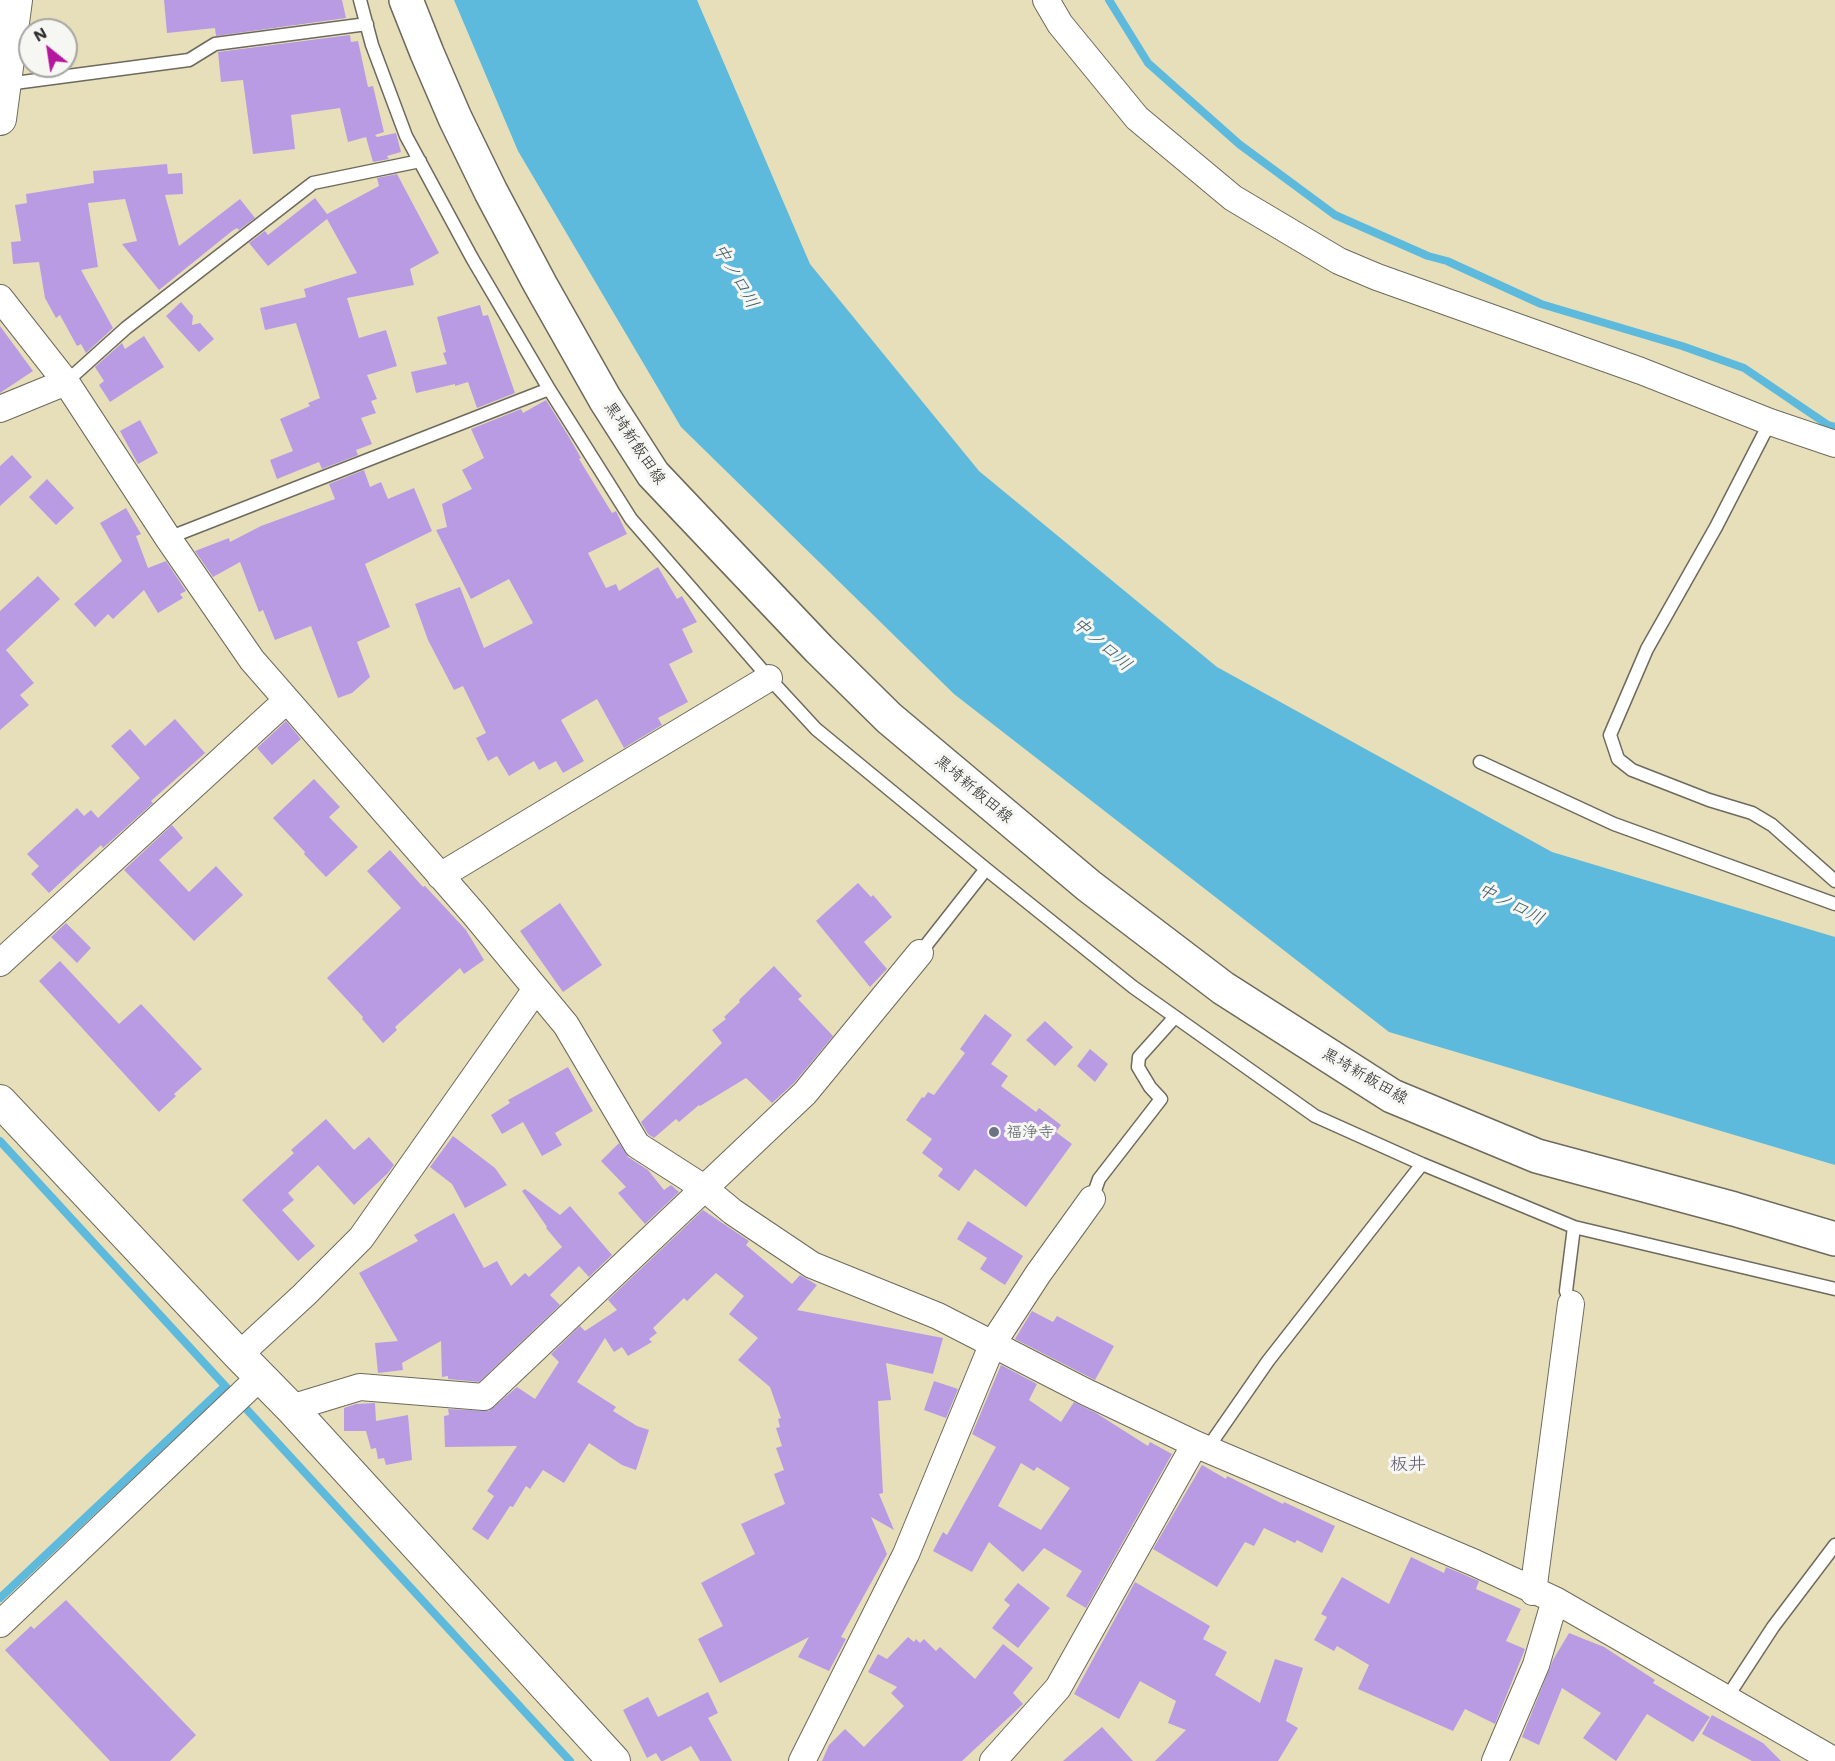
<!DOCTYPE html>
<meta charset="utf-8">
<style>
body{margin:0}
#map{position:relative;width:1835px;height:1761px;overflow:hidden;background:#e7dfba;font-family:Mali,sans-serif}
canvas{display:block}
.north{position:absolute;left:18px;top:18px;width:60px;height:60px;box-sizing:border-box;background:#f6f6f2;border:2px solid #a5a5a2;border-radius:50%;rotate:330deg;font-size:16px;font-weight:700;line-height:24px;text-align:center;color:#2b2b2b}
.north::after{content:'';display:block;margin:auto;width:21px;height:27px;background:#b5179e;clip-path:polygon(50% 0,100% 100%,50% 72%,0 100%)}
</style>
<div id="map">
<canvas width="1835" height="1761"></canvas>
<div class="north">N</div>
</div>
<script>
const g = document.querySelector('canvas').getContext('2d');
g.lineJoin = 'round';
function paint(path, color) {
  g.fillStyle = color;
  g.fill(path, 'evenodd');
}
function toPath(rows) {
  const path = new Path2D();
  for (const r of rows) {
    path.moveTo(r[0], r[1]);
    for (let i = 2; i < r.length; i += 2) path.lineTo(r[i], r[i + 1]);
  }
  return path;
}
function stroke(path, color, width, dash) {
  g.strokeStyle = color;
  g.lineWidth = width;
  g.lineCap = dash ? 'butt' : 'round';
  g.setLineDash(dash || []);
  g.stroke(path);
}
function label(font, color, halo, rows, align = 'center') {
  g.font = font + ' Mali,"Klee One",sans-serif';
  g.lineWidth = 6;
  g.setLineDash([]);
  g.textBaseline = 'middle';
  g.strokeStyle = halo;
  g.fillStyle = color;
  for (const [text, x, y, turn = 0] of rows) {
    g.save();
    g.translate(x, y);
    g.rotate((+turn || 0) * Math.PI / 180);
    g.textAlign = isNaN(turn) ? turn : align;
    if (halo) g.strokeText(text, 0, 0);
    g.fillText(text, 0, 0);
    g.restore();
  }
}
const water = toPath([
 [454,0,697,0,810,264,979,471,1217,667,1552,852,1835,937,1835,1165,1389,1032,954,694,681,427,518,151]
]);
const stream = toPath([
 [1109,0,1148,63,1239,144,1335,215,1428,256,1447,261,1541,304,1682,346,1744,368,1828,425,1835,427],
 [0,1141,570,1761],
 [0,1598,225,1386]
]);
const building = toPath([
 [164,0,342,0,346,18,216,36,215,28,167,33],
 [350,35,351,42,358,41,368,87,373,86,384,132,375,135,377,137,396,133,401,152,387,156,389,159,373,162,366,137,348,142,340,108,291,115,295,149,253,154,243,80,221,82,218,52],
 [167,164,168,174,182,173,183,194,165,195,179,246,240,199,255,218,239,230,237,228,232,231,159,290,122,244,137,241,125,199,88,203,98,267,81,270,113,328,86,353,81,344,77,346,60,315,56,318,45,298,39,262,13,264,11,242,21,241,15,205,27,203,26,194,94,183,93,171],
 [397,174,439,253,410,269,414,285,347,298,359,338,386,330,397,366,367,375,377,399,371,401,376,413,361,418,372,444,356,450,358,455,322,469,319,462,277,479,270,460,293,451,280,419,310,406,308,403,320,398,296,323,265,330,260,308,306,297,304,289,357,273,327,219,268,266,249,243,265,231,268,235,315,198,327,214,379,186,377,178],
 [181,302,193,316,192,325,200,323,214,339,199,352,166,316],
 [480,305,483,316,488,315,515,393,477,408,468,382,455,386,455,384,416,393,411,372,447,364,443,353,446,352,437,317],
 [0,326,33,371,0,393],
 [144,336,164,367,110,402,99,385,104,381,95,367,122,343,125,349],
 [546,400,569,437,581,458,579,459,612,513,616,511,627,534,588,553,606,588,616,584,619,591,658,567,677,599,682,596,697,622,682,629,693,652,669,664,688,702,658,718,662,725,624,748,597,699,561,720,584,761,563,773,556,761,539,770,534,761,509,776,497,756,488,761,476,738,486,733,463,686,454,690,428,640,415,604,460,587,484,648,533,623,509,579,471,599,436,530,447,527,442,504,472,489,462,470,484,458,471,429,521,409,523,413],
 [140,420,158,453,138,464,120,431],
 [12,455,32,477,0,506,0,466],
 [364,470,370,487,381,482,388,499,414,488,432,531,365,564,390,627,357,642,370,677,352,693,338,698,311,626,275,640,263,610,259,612,240,562,213,577,195,551,229,538,230,542,261,526,335,499,329,484],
 [47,479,74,508,56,525,29,497],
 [126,508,141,534,136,536,148,568,166,561,186,591,180,594,183,598,158,613,144,590,113,619,108,614,95,627,74,604,122,561,100,523],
 [38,576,60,599,6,650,34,683,20,695,29,705,0,730,0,611],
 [175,719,205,753,151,801,153,803,103,848,101,845,49,893,31,874,39,866,27,854,77,808,84,816,91,810,98,818,140,778,111,746,130,729,145,746],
 [286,721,301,739,272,765,257,748],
 [314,779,340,807,329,817,358,847,326,877,304,854,305,852,273,818],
 [172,825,183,838,159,860,189,892,216,866,243,895,194,941,124,870],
 [390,850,423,887,425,886,466,930,484,960,464,974,460,968,395,1027,397,1030,383,1043,362,1019,363,1017,327,978,401,908,367,871],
 [858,883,871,897,873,895,892,917,864,942,887,969,870,987,816,921],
 [560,903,602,965,563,992,520,931],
 [66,923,91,948,77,963,51,937],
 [60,961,119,1024,141,1004,202,1069,174,1094,176,1096,159,1112,39,981],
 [774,966,802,996,798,999,833,1036,794,1083,772,1103,746,1078,700,1106,699,1105,679,1122,676,1119,654,1138,648,1134,641,1122,722,1043,712,1030,726,1019,724,1017,740,1002,739,1000],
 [985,1014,1012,1035,991,1064,1008,1076,1001,1086,1036,1112,1039,1108,1061,1125,1056,1132,1072,1144,1026,1207,975,1169,959,1191,938,1176,943,1169,922,1153,932,1139,906,1120,922,1097,924,1098,928,1092,934,1095,965,1053,960,1049],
 [1045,1021,1073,1047,1055,1066,1026,1040],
 [1090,1049,1108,1064,1095,1082,1077,1066],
 [568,1067,593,1111,555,1133,562,1145,542,1156,523,1122,502,1134,491,1115,510,1103,508,1100],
 [326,1119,354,1150,369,1137,394,1165,387,1174,354,1205,318,1165,288,1193,294,1200,282,1210,315,1246,298,1261,242,1200,294,1153,291,1150],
 [453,1136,495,1168,507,1185,465,1208,452,1184,430,1167],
 [619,1143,628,1157,648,1170,664,1190,671,1185,679,1192,645,1224,618,1193,626,1187,601,1161],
 [525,1189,560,1215,570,1206,612,1255,589,1277,579,1266,550,1295,560,1305,479,1382,448,1379,448,1376,442,1377,441,1341,402,1363,403,1370,378,1373,375,1343,398,1341,359,1273,418,1241,414,1235,454,1213,484,1268,497,1261,511,1286,525,1273,529,1277,562,1247,546,1228,547,1227,522,1191],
 [703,1210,749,1241,746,1245,792,1284,800,1275,817,1285,797,1310,943,1338,933,1374,886,1363,891,1400,878,1401,883,1493,879,1494,894,1530,871,1517,887,1554,841,1637,846,1639,829,1671,798,1657,809,1637,720,1683,698,1639,723,1626,701,1583,755,1554,741,1524,785,1504,774,1474,784,1470,776,1448,782,1446,776,1428,780,1427,778,1419,781,1418,770,1387,738,1360,758,1338,729,1314,744,1296,716,1273,687,1301,684,1298,653,1328,657,1333,649,1339,652,1342,628,1356,622,1347,614,1352,605,1338,577,1382,616,1407,613,1411,637,1426,649,1430,636,1470,622,1465,589,1443,564,1483,543,1470,530,1489,526,1486,513,1507,510,1506,488,1540,472,1529,494,1496,487,1491,517,1446,445,1447,444,1416,449,1415,448,1409,489,1411,517,1387,535,1399,559,1362,551,1354,580,1326,585,1331,617,1310,608,1300],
 [968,1221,1023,1256,1005,1285,980,1269,987,1258,957,1239],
 [1032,1311,1053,1322,1057,1316,1114,1346,1095,1380,1015,1339],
 [1001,1365,1037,1384,1029,1400,1061,1422,1074,1402,1096,1413,1148,1446,1150,1442,1172,1454,1086,1608,1066,1596,1082,1571,1044,1548,1023,1572,989,1542,972,1572,933,1551,943,1532,947,1535,996,1447,972,1434],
 [1021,1463,1034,1471,1037,1467,1070,1488,1041,1530,998,1506],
 [934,1381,958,1389,946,1418,924,1410],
 [375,1403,376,1421,408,1415,412,1460,386,1465,384,1458,378,1459,376,1448,371,1449,366,1431,344,1431,344,1408,356,1404],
 [1202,1465,1226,1479,1227,1476,1283,1504,1284,1502,1335,1526,1322,1553,1297,1540,1295,1543,1264,1528,1254,1546,1245,1542,1217,1587,1153,1549],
 [1411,1557,1444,1573,1446,1567,1479,1581,1476,1589,1521,1609,1506,1641,1525,1649,1495,1724,1465,1709,1453,1731,1358,1689,1369,1665,1337,1646,1334,1651,1314,1640,1327,1617,1321,1614,1342,1577,1389,1604],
 [1135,1582,1210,1626,1203,1639,1227,1652,1215,1675,1260,1703,1275,1659,1303,1668,1286,1721,1298,1728,1278,1761,1155,1761,1186,1730,1168,1723,1176,1701,1140,1681,1119,1719,1074,1694],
 [1018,1583,1050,1608,1018,1648,992,1628,1010,1605,1004,1600],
 [66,1600,196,1735,170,1761,110,1761,5,1650,31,1626,34,1629],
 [1569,1633,1604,1647,1655,1680,1653,1683,1710,1717,1693,1742,1647,1714,1616,1761,1583,1738,1601,1713,1562,1688,1539,1745,1522,1737,1553,1660],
 [908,1637,914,1642,916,1639,920,1643,924,1639,936,1651,940,1647,975,1679,1003,1644,1033,1668,1013,1693,1023,1704,962,1761,822,1761,829,1745,845,1729,864,1747,904,1706,891,1693,897,1687,868,1672,878,1654,887,1659],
 [708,1692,718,1713,708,1718,732,1761,700,1761,691,1746,663,1761,661,1761,656,1753,647,1758,623,1710,648,1697,658,1717],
 [1712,1715,1763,1743,1781,1761,1752,1761,1702,1734],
 [1102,1727,1133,1761,1063,1761]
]);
const service = toPath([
 [360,0,372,45,406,136,472,258,549,389,631,519,769,678,816,729,986,869,1133,987,1315,1116,1422,1164,1574,1227,1835,1289],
 [7,84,189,60,215,44,367,24],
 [66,382,126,328,313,183,420,161],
 [1770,422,1716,527,1647,649,1610,735,1618,759,1632,770,1709,800,1752,813,1772,825,1835,881],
 [168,538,549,389],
 [1480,762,1614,824,1835,904],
 [920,953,986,869],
 [1092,1199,1099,1179,1161,1099,1150,1087,1138,1067,1139,1057,1174,1018],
 [1571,1304,1566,1291,1574,1227],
 [1207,1449,1268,1361,1422,1164],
 [1726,1699,1773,1627,1835,1545]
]);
const minor = toPath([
 [1046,0,1060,24,1137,118,1233,198,1339,261,1377,277,1641,371,1770,422,1835,444],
 [0,298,66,382,168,538,252,660,474,914,566,1025,637,1145,704,1188,733,1212,812,1265,938,1316,1084,1391,1195,1444,1475,1563,1555,1600,1835,1761],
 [0,409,66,382],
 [440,876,769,678],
 [0,963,287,700],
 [239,1355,304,1295,361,1238,536,989],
 [291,1408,360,1387,484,1397,805,1093,920,953],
 [1533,1592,1571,1304],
 [0,1624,260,1377],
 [802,1761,906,1554,993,1343,1038,1274,1092,1199],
 [993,1761,1058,1688,1195,1444],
 [1495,1761,1536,1665,1555,1600]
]);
const tertiary = toPath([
 [0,119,16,0],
 [0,1101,239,1355,291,1408,614,1761]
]);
const secondary = toPath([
 [406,0,427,53,455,118,491,192,540,284,605,399,653,474,819,649,889,718,1089,886,1223,988,1392,1096,1537,1156,1734,1209,1835,1239]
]);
const markers = [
 [994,1132,6,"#6b7280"]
];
const streetNames = [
 ["黒埼新飯田線",635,443,56],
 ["黒埼新飯田線",974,789,40],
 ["黒埼新飯田線",1365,1076,30]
];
const worshipNames = [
 ["福浄寺",1006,1132]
];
const waterNames = [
 ["中ノ口川",736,276,60],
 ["中ノ口川",1102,644,41],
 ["中ノ口川",1511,904,27]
];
const neighbourhoodNames = [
 ["板井",1408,1464]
];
paint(water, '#5ebadc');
stroke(stream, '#5ebadc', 8);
paint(building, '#b99be3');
stroke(service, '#6d6a5d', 15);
stroke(minor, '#6d6a5d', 28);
stroke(tertiary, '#6d6a5d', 34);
stroke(secondary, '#6d6a5d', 36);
stroke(service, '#fff', 12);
stroke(minor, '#fff', 26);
stroke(tertiary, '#fff', 32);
stroke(secondary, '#fff', 33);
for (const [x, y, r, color] of markers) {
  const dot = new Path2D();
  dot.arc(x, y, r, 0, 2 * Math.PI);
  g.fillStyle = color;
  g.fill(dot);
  stroke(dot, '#f6f6f2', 2);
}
label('16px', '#2b2b2b', '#f6f6f2', streetNames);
label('16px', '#5b616d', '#f6f6f2', worshipNames, 'left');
label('italic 18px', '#3d5d69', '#f6f6f2', waterNames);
label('18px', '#5d526b', '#f6f6f2', neighbourhoodNames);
</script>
